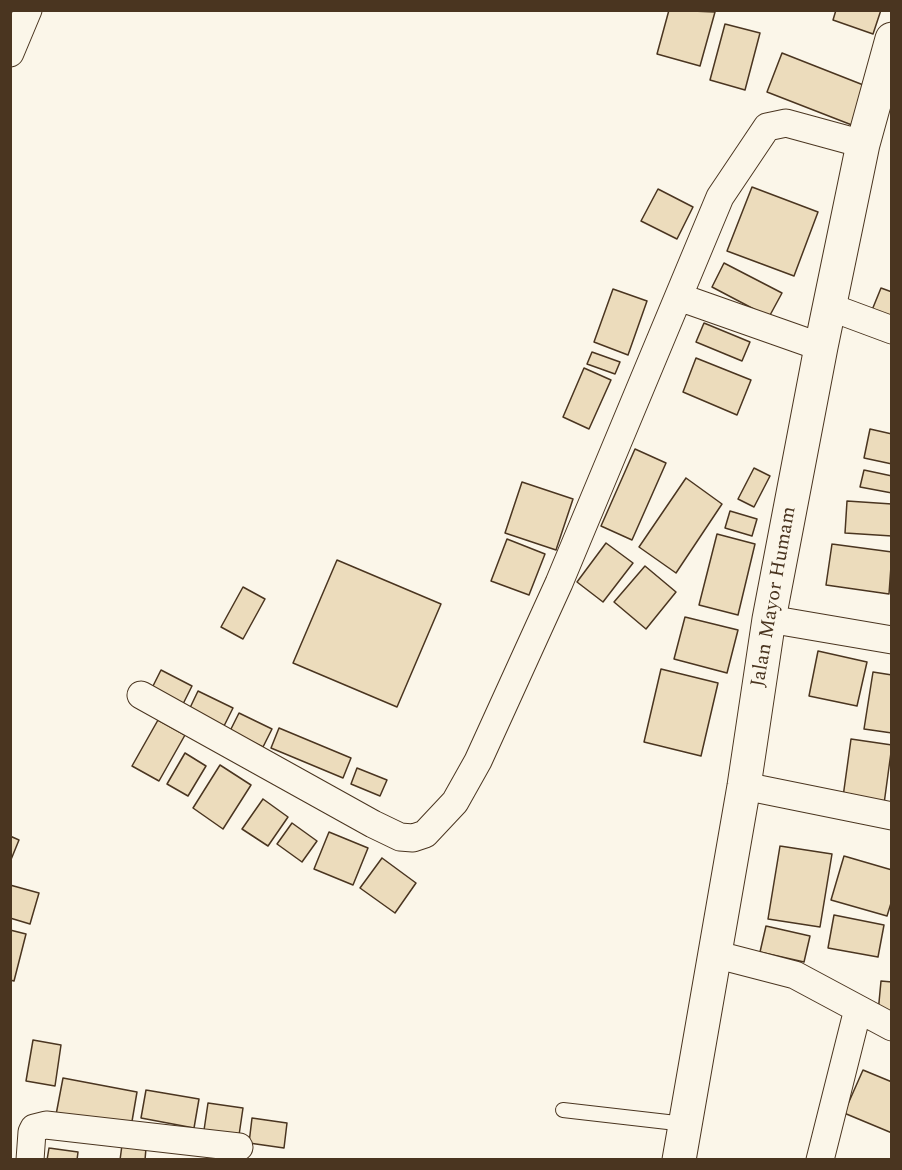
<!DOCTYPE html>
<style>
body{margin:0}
#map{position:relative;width:902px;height:1170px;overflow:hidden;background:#fbf6e9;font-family:Spectral,serif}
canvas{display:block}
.frame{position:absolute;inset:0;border:12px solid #4a3520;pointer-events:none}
</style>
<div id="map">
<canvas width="902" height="1170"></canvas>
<div class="frame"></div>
</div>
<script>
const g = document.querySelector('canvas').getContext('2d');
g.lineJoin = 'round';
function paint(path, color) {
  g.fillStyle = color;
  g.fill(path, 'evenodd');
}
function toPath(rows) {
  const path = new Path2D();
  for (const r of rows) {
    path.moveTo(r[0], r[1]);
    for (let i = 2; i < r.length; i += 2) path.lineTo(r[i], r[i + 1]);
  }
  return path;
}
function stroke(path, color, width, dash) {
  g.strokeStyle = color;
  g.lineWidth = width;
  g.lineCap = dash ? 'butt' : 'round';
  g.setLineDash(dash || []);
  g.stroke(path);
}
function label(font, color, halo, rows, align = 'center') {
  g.font = font + ' Spectral,serif';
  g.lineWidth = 4.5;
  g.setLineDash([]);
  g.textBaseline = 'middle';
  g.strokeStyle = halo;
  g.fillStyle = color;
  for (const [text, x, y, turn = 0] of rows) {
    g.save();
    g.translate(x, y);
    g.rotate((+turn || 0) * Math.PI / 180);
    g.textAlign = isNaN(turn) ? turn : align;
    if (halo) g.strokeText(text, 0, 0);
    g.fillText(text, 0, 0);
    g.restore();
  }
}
const building = toPath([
 [669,10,715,12,700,66,657,54,669,10],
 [836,10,881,10,873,34,833,20,836,10],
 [725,24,760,33,745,90,710,80,725,24],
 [782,53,871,88,857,127,767,92,782,53],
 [752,187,818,212,794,276,727,251,752,187],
 [658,189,693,207,677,239,641,221,658,189],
 [724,263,782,293,769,317,712,287,724,263],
 [881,288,892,292,892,323,870,315,881,288],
 [613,289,647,301,628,355,594,342,613,289],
 [704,323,750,342,742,361,696,342,704,323],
 [592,352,620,362,615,374,587,364,592,352],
 [696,358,751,380,737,415,683,392,696,358],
 [584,368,611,380,589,429,563,417,584,368],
 [870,429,892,434,892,464,864,458,870,429],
 [635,449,666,463,632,540,601,526,635,449],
 [754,468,770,476,754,507,738,499,754,468],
 [864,470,892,476,892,493,860,487,864,470],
 [686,478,722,504,676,573,639,547,686,478],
 [522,482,573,499,556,550,505,533,522,482],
 [847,501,892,504,892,536,845,533,847,501],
 [730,511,757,519,752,536,725,528,730,511],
 [717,534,755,544,738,615,699,605,717,534],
 [507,539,545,554,529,595,491,581,507,539],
 [606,543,633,563,603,602,577,582,606,543],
 [832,544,892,552,889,594,826,585,832,544],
 [337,560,441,604,397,707,293,663,337,560],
 [645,566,676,592,646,629,614,602,645,566],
 [243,587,265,599,243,639,221,627,243,587],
 [685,617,738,630,727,673,674,659,685,617],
 [818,651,867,662,857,706,809,696,818,651],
 [661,669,718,683,701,756,644,742,661,669],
 [161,670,192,686,180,710,149,694,161,670],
 [873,672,892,675,892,733,864,729,873,672],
 [198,691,233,708,223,728,188,712,198,691],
 [239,713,272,729,263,747,230,731,239,713],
 [158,720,185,735,159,781,132,766,158,720],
 [279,728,351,758,343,778,271,748,279,728],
 [851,739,892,745,884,804,843,797,851,739],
 [185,753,206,766,188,796,167,784,185,753],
 [220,765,251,785,223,829,193,808,220,765],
 [357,768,387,780,380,796,351,784,357,768],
 [263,799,288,817,268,846,242,829,263,799],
 [292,823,317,841,302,862,277,844,292,823],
 [329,832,368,848,353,885,314,869,329,832],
 [10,836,19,840,10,862,10,836],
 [780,846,832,854,820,927,768,919,780,846],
 [844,856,892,870,892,900,887,916,831,900,844,856],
 [382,858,416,883,395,913,360,888,382,858],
 [10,885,39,893,30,924,10,918,10,885],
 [834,915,884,925,878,957,828,948,834,915],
 [766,926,810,936,804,962,760,952,766,926],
 [10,930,26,934,14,981,10,980,10,930],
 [881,981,892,982,892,1015,878,1013,881,981],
 [33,1040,61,1045,55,1086,26,1081,33,1040],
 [863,1070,892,1082,892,1133,844,1113,863,1070],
 [63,1078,137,1092,130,1133,55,1120,63,1078],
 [146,1090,199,1099,194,1128,141,1118,146,1090],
 [208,1103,243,1108,238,1142,203,1137,208,1103],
 [252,1118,287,1123,284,1148,249,1143,252,1118],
 [122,1145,146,1148,145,1160,120,1160,122,1145],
 [49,1148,78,1152,77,1160,47,1160,49,1148]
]);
const lane = toPath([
 [563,1110,685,1124]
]);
const street = toPath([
 [10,53,28,10],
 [679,297,821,347],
 [830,307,892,330],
 [769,619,892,640],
 [141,695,373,824,400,837,413,838,425,834,455,802,478,761,559,583,720,197,767,127,786,123,863,144],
 [744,786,892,816],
 [714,954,795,975,892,1027],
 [30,1160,32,1132,34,1128,46,1125,239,1147],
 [820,1160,858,1009]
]);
const secondary = toPath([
 [679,1160,744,786,769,619,821,347,863,144,892,39]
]);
const streetNames = [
 ["Jalan Mayor Humam",775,597,-80]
];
paint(building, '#ecdcbc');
stroke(building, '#4a3520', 1.5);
stroke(lane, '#4a3520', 16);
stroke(street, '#4a3520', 29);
stroke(secondary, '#4a3520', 35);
stroke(lane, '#fbf6e9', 14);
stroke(street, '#fbf6e9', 27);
stroke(secondary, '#fbf6e9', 33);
label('20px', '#4a3520', '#fbf6e9', streetNames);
</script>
